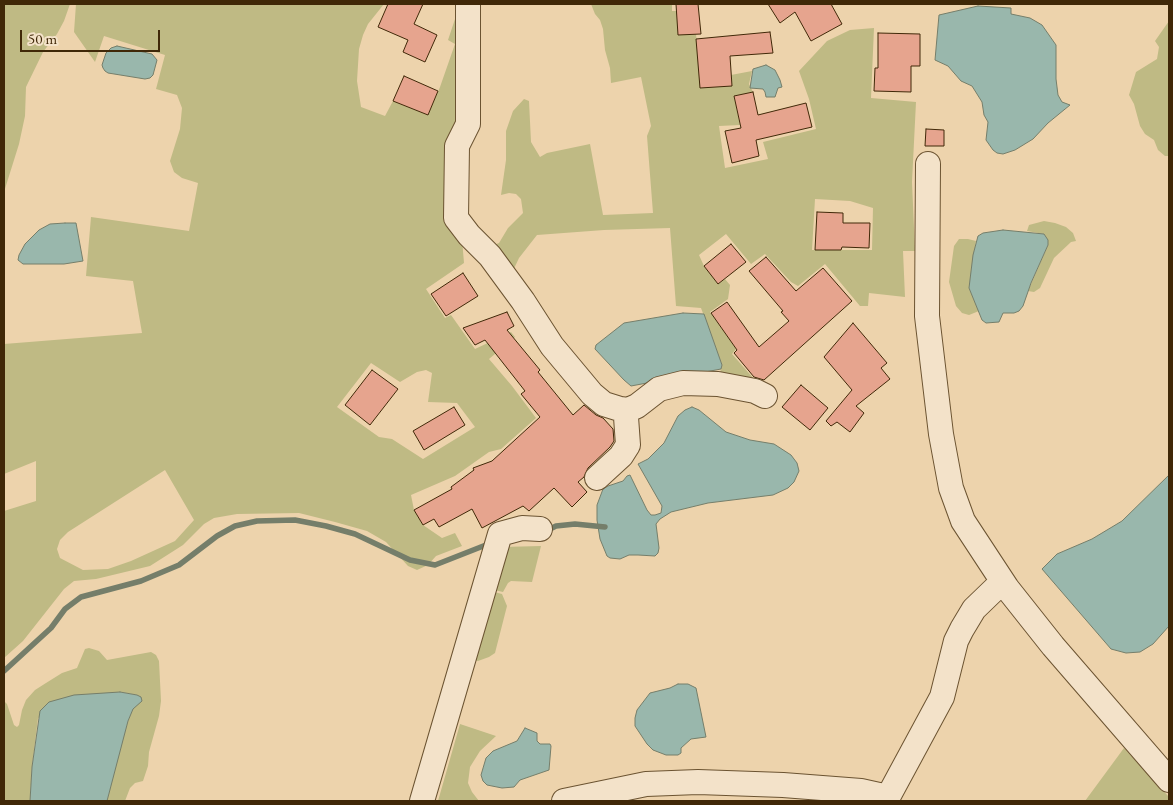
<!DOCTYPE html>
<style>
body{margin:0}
#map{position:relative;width:1173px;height:805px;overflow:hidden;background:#edd3ac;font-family:"EB Garamond",serif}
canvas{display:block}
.frame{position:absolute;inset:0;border:5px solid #402808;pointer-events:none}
.scale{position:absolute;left:20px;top:30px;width:140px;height:22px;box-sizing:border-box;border:2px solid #402808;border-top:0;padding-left:6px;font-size:15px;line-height:18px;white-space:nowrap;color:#402808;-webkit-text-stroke:4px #f3e2c9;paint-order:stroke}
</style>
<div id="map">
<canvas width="1173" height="805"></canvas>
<div class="frame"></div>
<div class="scale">50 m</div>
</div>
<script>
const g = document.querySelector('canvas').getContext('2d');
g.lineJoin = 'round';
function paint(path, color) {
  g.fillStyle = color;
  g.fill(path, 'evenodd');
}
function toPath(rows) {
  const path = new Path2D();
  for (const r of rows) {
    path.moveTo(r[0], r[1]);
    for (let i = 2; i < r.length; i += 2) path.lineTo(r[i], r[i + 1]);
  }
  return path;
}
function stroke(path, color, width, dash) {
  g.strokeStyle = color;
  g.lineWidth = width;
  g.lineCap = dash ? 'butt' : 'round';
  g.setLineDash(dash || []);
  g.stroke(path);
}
const green = toPath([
 [4,4,70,4,64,21,57,34,43,52,26,87,25,116,19,144,4,192],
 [76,4,384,4,368,24,363,35,359,49,357,81,361,107,385,116,393,101,428,115,440,87,455,44,448,40,460,4,462,239,464,263,426,289,445,318,451,315,475,349,511,332,515,337,489,359,512,386,536,418,501,449,489,452,455,476,411,495,414,510,423,525,442,538,455,533,462,546,436,556,428,565,417,570,408,566,386,542,367,531,335,522,299,513,237,514,214,518,204,524,183,545,150,566,96,579,74,581,64,589,23,641,4,658,4,511,36,501,36,461,4,474,4,344,142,333,133,281,86,276,91,217,189,231,198,183,182,178,174,172,170,161,180,129,182,108,177,95,156,89,165,55,104,36,95,62,74,32],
 [371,363,400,382,417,372,426,370,432,373,428,402,457,403,475,427,423,459,392,439,379,437,337,407],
 [165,470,194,520,175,541,131,561,108,569,83,570,60,558,57,549,60,540,68,532],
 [591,4,672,4,672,11,676,11,696,34,701,88,731,75,752,71,749,84,753,92,734,96,740,125,719,126,725,168,768,159,763,142,816,129,809,99,799,71,827,41,850,30,874,28,871,98,916,102,912,182,915,251,903,251,905,297,869,293,868,306,860,306,825,264,798,286,791,282,765,254,751,264,726,234,699,255,704,266,718,284,725,279,730,285,728,299,710,312,736,349,732,354,755,380,719,377,722,365,701,308,676,306,670,228,604,230,537,235,519,258,510,277,489,247,499,243,508,228,523,213,521,199,516,194,509,193,501,195,506,160,506,131,513,111,524,99,529,101,531,142,540,157,547,153,590,144,603,215,653,213,647,136,651,126,641,77,611,83,610,68,605,50,603,29,600,20,595,14],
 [815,199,850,201,873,208,872,250,812,250],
 [1169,21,1169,156,1165,156,1158,150,1154,140,1145,134,1140,126,1134,104,1129,95,1136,72,1157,59,1159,47,1155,41],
 [1044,221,1055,223,1066,227,1073,233,1076,241,1071,242,1054,258,1040,288,1034,292,1028,291,1048,245,1044,234,1027,231,1029,225],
 [959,239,968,239,976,241,969,288,979,311,969,315,962,313,956,306,949,282,954,246],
 [541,546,532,582,511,581,508,583,503,592,490,589,502,547],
 [494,592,502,594,507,606,496,649,495,653,489,657,478,661,474,660],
 [89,648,99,651,107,660,151,652,156,655,159,661,161,701,159,716,149,752,148,766,143,781,135,783,130,788,125,801,107,801,120,745,137,695,120,692,38,718,32,767,30,801,4,801,4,701,7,704,14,725,17,727,19,725,22,710,26,700,35,690,46,683,62,673,77,668,85,649],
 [460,724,496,736,480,751,470,767,468,783,472,792,479,801,438,801],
 [1124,748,1169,797,1169,801,1085,801]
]);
const water = toPath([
 [978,6,1011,8,1011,14,1030,18,1042,25,1056,45,1056,79,1058,95,1062,102,1070,105,1048,123,1033,139,1015,150,1003,154,997,153,993,150,986,140,988,122,984,115,982,102,972,86,961,81,948,66,935,60,939,15,978,6],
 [117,46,152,54,157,60,153,75,150,78,145,79,108,73,105,71,103,68,102,65,106,53,111,48,117,46],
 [766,65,775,70,780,80,782,87,778,88,775,97,766,97,765,92,763,89,750,88,753,69,766,65],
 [65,223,76,223,83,261,64,264,23,264,18,260,19,255,25,244,39,230,50,224,65,223],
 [1003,230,1044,234,1048,240,1048,245,1031,283,1023,306,1019,311,1014,313,1003,313,999,322,986,323,982,320,969,288,973,255,978,236,983,233,1003,230],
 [683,313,704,314,722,365,721,369,631,386,624,380,595,349,596,345,624,323,683,313],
 [692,407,699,410,726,432,750,440,774,444,791,455,797,463,799,471,794,482,788,488,773,495,708,503,671,512,660,519,656,524,659,548,658,553,655,556,638,555,629,555,620,559,610,558,607,556,600,539,597,520,597,505,603,489,608,486,623,481,627,476,630,475,647,510,651,515,655,515,661,513,662,506,638,464,648,459,664,443,678,416,685,410,692,407],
 [1169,475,1169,626,1153,644,1140,652,1126,653,1111,649,1042,569,1057,554,1092,539,1122,521,1169,475],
 [678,684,688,684,696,688,706,737,691,739,681,748,681,753,678,755,666,755,653,750,647,744,635,726,635,718,637,710,650,693,670,688,678,684],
 [120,692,137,695,141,697,142,701,133,709,128,721,107,801,30,801,32,767,40,711,49,702,74,695,120,692],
 [525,728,537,733,537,741,540,744,550,744,551,746,549,770,520,780,514,787,502,788,487,785,483,781,481,775,486,758,493,751,517,741,525,728]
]);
const stream = toPath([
 [546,531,556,526,575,524,605,527],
 [4,671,51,628,65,609,81,597,141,581,179,565,217,536,235,526,257,521,295,520,326,526,355,534,410,560,435,565,491,543]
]);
const building = toPath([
 [388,4,423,4,414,24,437,35,425,62,403,52,408,40,378,27,388,4],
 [676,4,698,4,701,34,678,35,676,4],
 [768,4,831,4,842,24,811,41,795,12,780,23,768,4],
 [770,32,773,53,730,56,732,86,700,88,696,39,770,32],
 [878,33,920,34,920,66,911,66,911,92,874,91,875,68,878,68,878,33],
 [404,76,438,91,428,115,393,101,404,76],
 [753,92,758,115,806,103,812,127,756,140,759,156,732,163,725,131,741,128,734,96,753,92],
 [926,129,944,130,944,146,925,146,926,129],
 [817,212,843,213,843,223,870,223,869,248,842,247,841,250,815,250,817,212],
 [731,244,746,262,718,284,704,266,731,244],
 [766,257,796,291,823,268,852,301,764,380,754,377,734,353,737,350,711,313,727,302,759,347,789,321,781,312,783,311,749,271,766,257],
 [463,273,478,296,446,316,431,294,463,273],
 [507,312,514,326,507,330,540,370,538,372,573,415,584,405,596,415,603,418,613,429,614,441,610,447,588,468,584,477,578,482,587,492,572,507,554,488,529,511,523,506,482,528,472,509,439,527,434,519,423,525,414,510,452,489,451,487,474,470,473,468,492,461,540,417,521,394,525,391,485,340,475,345,463,328,507,312],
 [853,323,887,363,881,368,890,379,856,406,864,413,850,432,837,422,831,426,826,421,852,390,824,357,853,323],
 [372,370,398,389,370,425,345,405,372,370],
 [801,385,828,408,810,430,782,407,801,385],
 [454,407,465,425,424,450,413,431,454,407]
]);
const minor = toPath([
 [468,4,468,124,457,146,456,218,469,235,490,256,523,301,552,346,592,394,604,404,620,409,628,410,637,406,659,389,683,383,718,384,755,391,765,396],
 [928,164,927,316,941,434,951,488,963,521,1007,588,1053,646,1169,780],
 [597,478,621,456,628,445,626,417,628,410],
 [422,801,500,534,522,528,540,529],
 [564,801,646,784,698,782,783,785,861,791,888,797],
 [887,801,888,797,942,697,956,641,962,629,974,609,1002,582]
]);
paint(green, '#bfba84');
paint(water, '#99b7ac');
stroke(water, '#757e6a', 1);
stroke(stream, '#757e6a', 5.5);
paint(building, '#e6a48e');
stroke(building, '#402808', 1);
stroke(minor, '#6b5331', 26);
stroke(minor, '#f3e2c9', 24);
</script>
